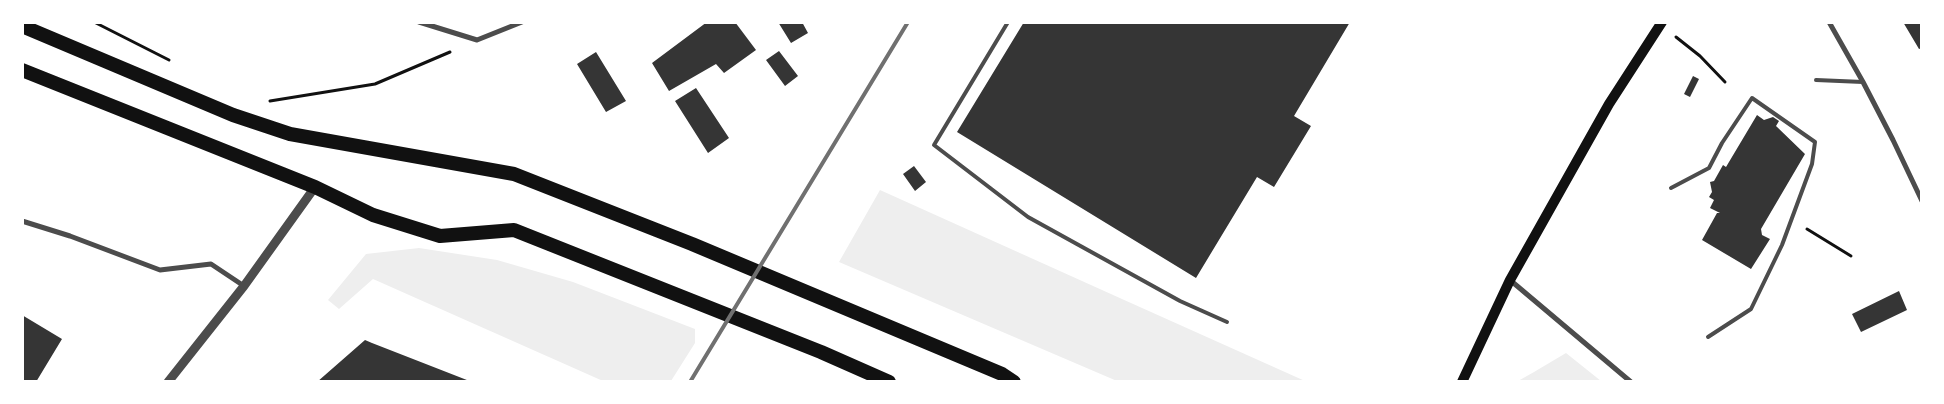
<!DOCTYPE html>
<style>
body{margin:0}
#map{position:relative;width:1944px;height:404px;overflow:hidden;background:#fff;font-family:Roboto,sans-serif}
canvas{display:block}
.frame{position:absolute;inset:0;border:24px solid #fff;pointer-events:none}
</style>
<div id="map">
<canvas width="1944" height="404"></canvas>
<div class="frame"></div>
</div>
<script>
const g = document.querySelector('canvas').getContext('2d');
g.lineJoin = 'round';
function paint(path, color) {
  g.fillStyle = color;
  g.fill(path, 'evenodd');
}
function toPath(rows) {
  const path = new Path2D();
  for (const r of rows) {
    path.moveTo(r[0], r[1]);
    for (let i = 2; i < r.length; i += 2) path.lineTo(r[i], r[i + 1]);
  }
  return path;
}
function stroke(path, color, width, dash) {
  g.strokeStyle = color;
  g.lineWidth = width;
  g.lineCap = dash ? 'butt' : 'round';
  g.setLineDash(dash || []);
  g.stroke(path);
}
const green = toPath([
 [880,190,1122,299,1305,381,1117,381,839,262],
 [419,248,497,260,573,282,695,329,695,343,671,381,603,381,373,279,339,309,328,300,366,254],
 [1566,353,1601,381,1518,381,1534,372]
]);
const building = toPath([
 [707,22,735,22,756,50,724,73,716,64,669,91,652,63],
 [778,22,802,22,808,33,791,43],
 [1024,22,1350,22,1294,116,1311,126,1274,187,1257,177,1196,278,957,132],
 [1903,22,1922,22,1922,48,1919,49],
 [779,51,798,76,785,86,766,60],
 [596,52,626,101,606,112,577,64],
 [1693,76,1699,79,1690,97,1684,94],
 [696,88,729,138,708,153,675,101],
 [1757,115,1764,120,1773,117,1779,121,1776,126,1805,154,1761,229,1762,235,1770,239,1751,269,1702,240,1717,213,1720,213,1710,208,1714,200,1709,197,1712,192,1710,182,1714,181,1723,165,1726,167],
 [914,166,926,182,915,191,903,174],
 [1899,291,1907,310,1861,332,1852,314],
 [22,315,62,339,36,382,22,382],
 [365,340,372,343,472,382,317,382]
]);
const path = toPath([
 [94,22,169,60],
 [1676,37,1700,56,1725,82],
 [270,101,375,84,450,52],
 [1807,229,1851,256]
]);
const service = toPath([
 [1008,22,934,145,1028,217,1180,301,1227,322],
 [1816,80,1863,82],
 [1671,188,1709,168,1722,143,1752,98,1815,142,1812,164,1782,245,1751,309,1708,337]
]);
const minor = toPath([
 [419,22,477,40,522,22],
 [1829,22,1863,82,1893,140,1922,201],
 [22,221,70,236,160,270,211,264,244,286],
 [1510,280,1631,382]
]);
const tertiary = toPath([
 [168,382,244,286,315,187]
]);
const secondary = toPath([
 [1462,382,1510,280,1609,104,1662,22]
]);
const trunk = toPath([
 [22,26,233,115,290,134,514,174,692,244,1002,374,1014,382],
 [22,70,315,187,373,215,440,236,514,230,821,352,889,382]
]);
const rail = toPath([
 [690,382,908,22]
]);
paint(green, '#eee');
paint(building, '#353535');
stroke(path, '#111', 3);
stroke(service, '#4c4c4c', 4);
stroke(minor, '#4c4c4c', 5);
stroke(tertiary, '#4c4c4c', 9);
stroke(secondary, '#111', 10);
stroke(trunk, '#111', 14);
stroke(rail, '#707070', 4);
</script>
